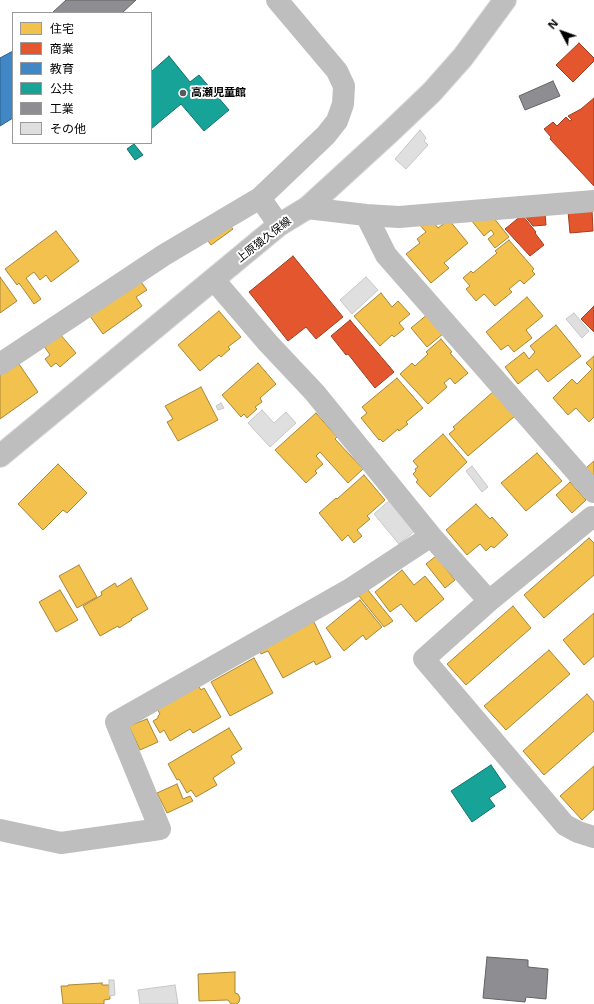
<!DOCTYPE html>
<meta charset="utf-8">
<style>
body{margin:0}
#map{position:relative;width:594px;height:1004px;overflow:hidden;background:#fff;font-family:"Open Sans","Noto Sans JP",sans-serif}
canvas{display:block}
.legend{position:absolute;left:12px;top:12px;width:140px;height:132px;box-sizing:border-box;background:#fff;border:1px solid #999;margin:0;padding:5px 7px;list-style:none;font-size:12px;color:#000}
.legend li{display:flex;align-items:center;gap:8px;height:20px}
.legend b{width:20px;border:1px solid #999}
.north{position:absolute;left:542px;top:12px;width:40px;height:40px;-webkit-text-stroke:3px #fff;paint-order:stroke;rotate:311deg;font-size:11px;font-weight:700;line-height:16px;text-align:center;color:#000}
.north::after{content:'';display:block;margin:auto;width:14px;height:18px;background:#000;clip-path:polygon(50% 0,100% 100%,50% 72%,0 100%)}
</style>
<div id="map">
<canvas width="594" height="1004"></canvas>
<ul class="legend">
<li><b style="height:11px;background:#f2c14e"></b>住宅</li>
<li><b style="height:11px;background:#e4572e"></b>商業</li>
<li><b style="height:11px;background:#3f88c5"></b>教育</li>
<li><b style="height:11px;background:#17a398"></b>公共</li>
<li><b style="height:11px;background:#8d8d92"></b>工業</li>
<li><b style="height:11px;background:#dfdfdf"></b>その他</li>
</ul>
<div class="north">N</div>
</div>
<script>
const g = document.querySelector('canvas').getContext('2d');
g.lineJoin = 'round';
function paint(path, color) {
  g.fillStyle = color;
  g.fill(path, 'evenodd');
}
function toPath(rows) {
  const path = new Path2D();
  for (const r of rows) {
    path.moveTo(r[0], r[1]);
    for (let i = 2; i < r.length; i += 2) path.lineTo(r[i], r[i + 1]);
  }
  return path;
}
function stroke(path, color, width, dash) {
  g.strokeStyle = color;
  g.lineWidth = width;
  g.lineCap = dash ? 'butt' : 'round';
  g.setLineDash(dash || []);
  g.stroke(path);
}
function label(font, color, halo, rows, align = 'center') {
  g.font = font + ' "Open Sans","Noto Sans JP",sans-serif';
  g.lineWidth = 4;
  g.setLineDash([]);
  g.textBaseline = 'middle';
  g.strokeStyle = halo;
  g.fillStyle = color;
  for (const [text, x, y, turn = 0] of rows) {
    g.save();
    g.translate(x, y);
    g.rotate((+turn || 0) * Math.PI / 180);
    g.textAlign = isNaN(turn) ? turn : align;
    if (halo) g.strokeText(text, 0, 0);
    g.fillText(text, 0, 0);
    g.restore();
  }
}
const homes = toPath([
 [493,217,509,237,495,248,488,239,494,234,491,230,484,236,471,220,493,217],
 [449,220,468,243,444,263,449,268,431,283,406,254,420,243,417,239,426,232,419,224,435,224,438,228,449,220],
 [228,223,233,229,211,245,205,237,228,223],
 [56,231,79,261,51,282,46,275,40,280,34,272,26,278,41,299,34,304,19,283,17,285,5,269,56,231],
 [509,240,534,269,532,271,535,274,524,284,520,280,509,289,512,292,495,306,484,294,476,301,466,289,470,286,463,278,471,271,473,273,497,253,495,251,509,240],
 [0,277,17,301,0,313,0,277],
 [138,278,147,290,136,297,142,306,103,334,87,312,138,278],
 [381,293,392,307,398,301,410,314,399,323,404,329,394,337,392,335,380,346,354,316,381,293],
 [527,297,543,316,526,330,532,338,514,352,508,345,501,350,486,332,527,297],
 [219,311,241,337,228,347,230,349,221,357,219,355,200,371,178,345,219,311],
 [428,314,444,333,427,347,411,328,428,314],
 [556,325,581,356,548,382,537,369,518,384,505,367,524,352,529,359,535,352,530,346,556,325],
 [60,334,76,353,60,367,56,363,51,367,45,359,50,355,44,346,60,334],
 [441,339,452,352,450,353,468,373,455,384,450,378,444,383,447,387,428,404,400,374,412,363,415,366,428,354,426,352,441,339],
 [594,356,594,417,589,422,576,408,568,415,553,398,572,379,577,384,592,369,586,363,594,356],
 [17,361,38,392,0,419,0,373,17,361],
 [258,363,276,384,260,398,262,402,255,407,257,409,247,418,244,414,241,417,222,395,258,363],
 [397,378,423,408,406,422,408,424,399,431,398,429,383,442,380,439,379,440,361,418,367,413,362,407,397,378],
 [201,387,218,420,178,441,167,422,173,419,165,406,201,387],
 [494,391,515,416,468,456,449,434,455,429,453,427,494,391],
 [316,413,337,437,335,439,363,469,348,483,320,452,316,456,323,464,315,471,317,473,306,483,275,450,316,413],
 [443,434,467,462,430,497,416,482,418,480,413,474,416,471,415,469,418,467,413,461,443,434],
 [537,453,562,481,526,511,501,483,537,453],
 [594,461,594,477,586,468,594,461],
 [58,464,87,493,67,513,63,510,43,530,18,504,58,464],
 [364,475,385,500,367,516,370,519,357,530,362,536,354,543,348,535,342,541,319,513,336,498,337,499,364,475],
 [570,482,586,500,572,513,556,495,570,482],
 [476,504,490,519,492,517,508,535,494,548,491,546,486,551,480,544,467,555,446,530,476,504],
 [589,538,594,543,594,575,544,618,524,595,589,538],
 [436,556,455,580,445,588,426,564,436,556],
 [79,565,97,597,77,608,59,576,79,565],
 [402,570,414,585,425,576,444,599,416,622,401,604,390,612,375,592,402,570],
 [131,578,148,609,131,619,132,620,119,628,118,626,100,636,83,606,102,595,101,592,115,583,117,587,131,578],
 [367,589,393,621,384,627,359,596,367,589],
 [60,590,78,620,56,632,39,602,60,590],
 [360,600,382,627,366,640,363,635,344,651,326,628,360,600],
 [513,606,531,628,466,685,447,664,513,606],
 [594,613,594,656,584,665,563,640,594,613],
 [312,618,331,657,316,665,314,661,283,678,268,651,261,654,257,647,312,618],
 [549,650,570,674,506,730,484,706,549,650],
 [254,658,273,693,230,716,211,682,254,658],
 [196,682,201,690,204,688,221,717,193,733,190,729,170,741,164,730,160,733,153,721,158,718,158,716,160,714,156,707,196,682],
 [587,694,594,702,594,731,544,775,523,751,587,694],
 [147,719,158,742,140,750,129,726,147,719],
 [229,728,242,749,231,756,235,763,213,778,217,785,196,797,191,790,187,793,179,779,177,780,168,764,229,728],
 [594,766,594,809,582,820,560,796,594,766],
 [177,784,183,799,190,796,193,801,167,813,157,793,177,784],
 [235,972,235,993,238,994,240,998,239,1002,237,1004,231,1004,228,1000,199,1001,198,974,235,972],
 [102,983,102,985,109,985,110,999,104,1000,104,1004,63,1004,61,986,68,986,68,985,102,983]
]);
const shops = toPath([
 [579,43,594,58,594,61,573,82,556,65,579,43],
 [594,98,594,186,550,139,551,137,544,129,553,122,557,126,566,117,570,121,572,120,568,116,581,109,594,98],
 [592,209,593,231,570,233,568,211,592,209],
 [545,213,546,225,533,226,524,215,545,213],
 [522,215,536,232,535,233,544,245,530,256,505,229,522,215],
 [293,256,343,317,316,339,306,327,288,341,249,292,293,256],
 [594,306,594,332,581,319,594,306],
 [350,320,394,372,375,388,348,354,346,355,331,336,350,320]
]);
const schools = toPath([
 [13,51,13,118,0,126,0,58,13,51]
]);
const public = toPath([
 [169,56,190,82,199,75,229,110,204,131,181,104,151,129,151,72,169,56],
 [134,144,143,155,135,160,127,149,134,144],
 [491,765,506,787,489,798,495,806,472,822,451,791,491,765]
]);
const industry = toPath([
 [66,0,136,0,122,13,52,13,66,0],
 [553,81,560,96,525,110,519,96,553,81],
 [487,957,528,960,528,967,548,969,546,999,526,997,525,1002,483,998,487,957]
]);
const building = toPath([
 [420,130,426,138,424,141,428,145,406,169,395,159,420,130],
 [366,277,378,290,352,314,340,300,366,277],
 [574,313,589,331,582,338,566,319,574,313],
 [221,403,224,408,218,410,216,406,221,403],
 [262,410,274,423,286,412,296,423,270,447,248,423,262,410],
 [472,466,488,487,482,492,466,471,472,466],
 [390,500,416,530,399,544,374,514,390,500],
 [109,980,114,980,115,995,109,996,109,980],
 [175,985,178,1004,140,1004,138,990,175,985]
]);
const minor = toPath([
 [277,0,337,71,344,86,343,104,337,121,326,135,260,198,279,225],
 [307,208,366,215,399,217,594,201],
 [366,215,386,255,594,492],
 [214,280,268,343,315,393,431,536,489,601],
 [0,364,164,255,260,198],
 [594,519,592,517,489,601,424,659,565,825,578,832,594,837],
 [0,830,61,843,160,829,116,722,352,588,431,536]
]);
const major = toPath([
 [0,456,279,225,307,208,389,133,432,92,463,57,505,0]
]);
const markers = [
 [183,93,4,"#595959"]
];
const poiNames = [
 ["高瀬児童館",191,93]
];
const streetNames = [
 ["上原猿久保線",264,240,-38]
];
paint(homes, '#f2c14e');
stroke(homes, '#a98737', 1);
paint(shops, '#e4572e');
stroke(shops, '#a03d20', 1);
paint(schools, '#3f88c5');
stroke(schools, '#2c5f8a', 1);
paint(public, '#17a398');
stroke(public, '#10726a', 1);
paint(industry, '#8d8d92');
stroke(industry, '#636366', 1);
paint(building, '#dfdfdf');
stroke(building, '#c7c7c7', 1);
stroke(major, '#dbdbdb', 24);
stroke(minor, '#bebebe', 22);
stroke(major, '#bebebe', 22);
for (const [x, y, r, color] of markers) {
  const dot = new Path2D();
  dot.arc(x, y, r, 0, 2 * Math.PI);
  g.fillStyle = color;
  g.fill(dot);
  stroke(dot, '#fff', 1.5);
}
label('bold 11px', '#000', '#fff', poiNames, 'left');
label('11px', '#000', '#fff', streetNames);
</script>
